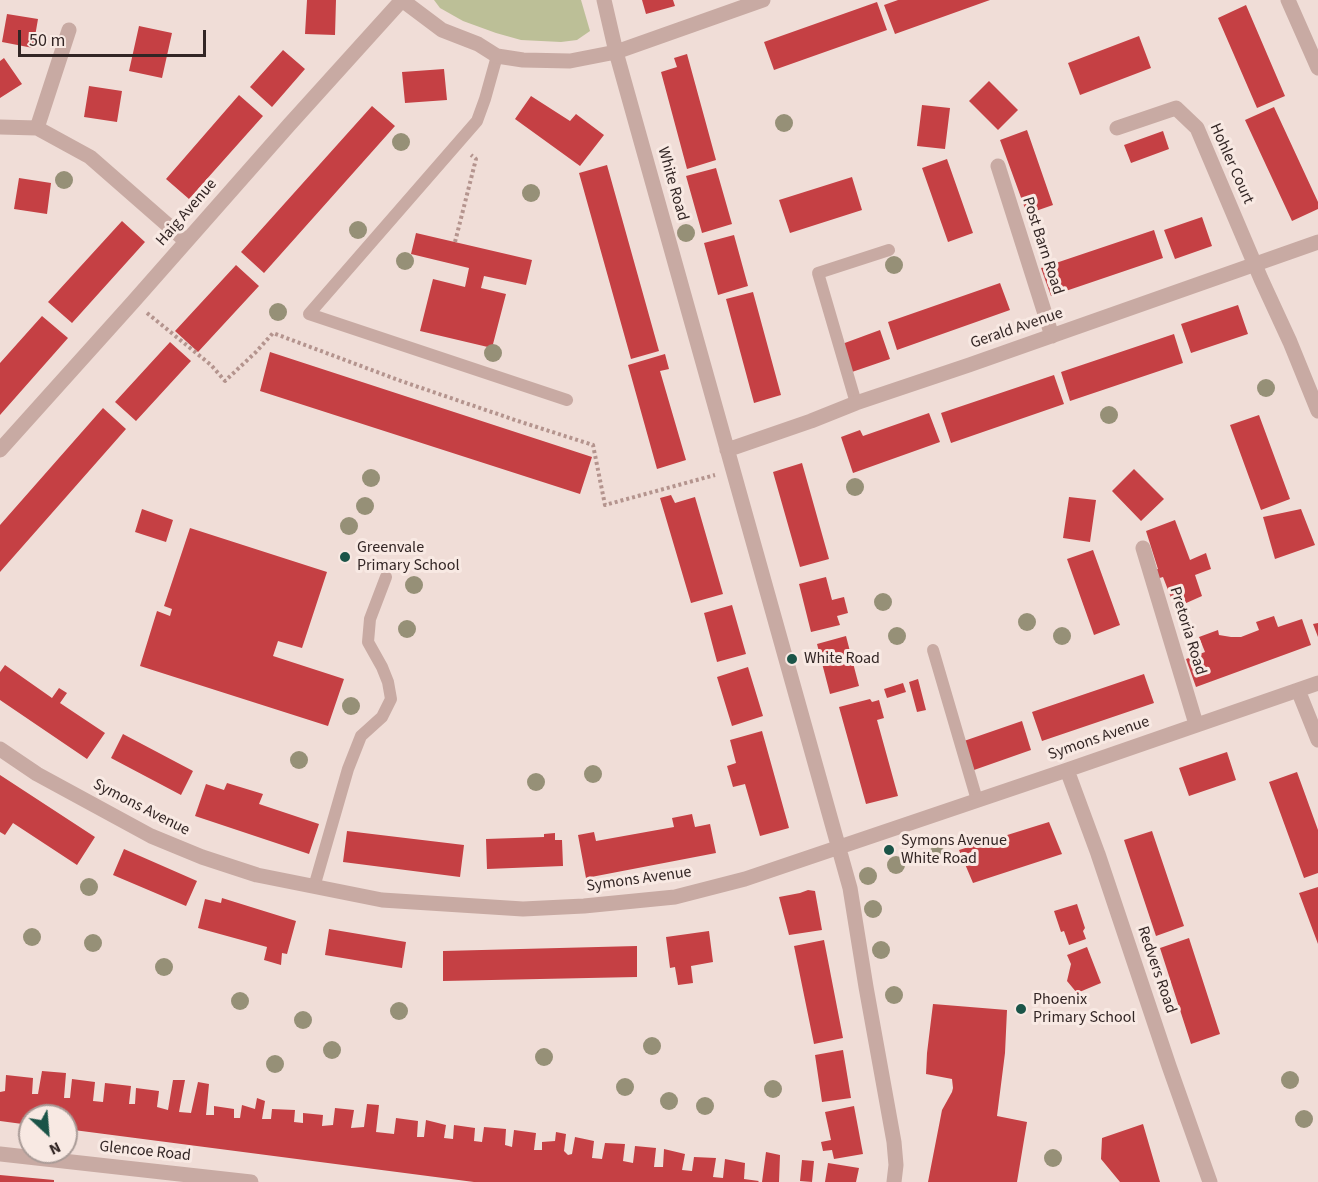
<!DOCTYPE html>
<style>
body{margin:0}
#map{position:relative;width:1318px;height:1182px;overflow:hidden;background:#f0ddd7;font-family:"Source Sans 3",sans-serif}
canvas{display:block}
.north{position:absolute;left:18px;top:1104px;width:60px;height:60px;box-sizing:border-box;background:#f8e9e3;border:2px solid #a99b97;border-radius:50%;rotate:154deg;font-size:16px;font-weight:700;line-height:24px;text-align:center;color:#332625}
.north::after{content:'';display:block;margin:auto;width:21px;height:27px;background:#1b5448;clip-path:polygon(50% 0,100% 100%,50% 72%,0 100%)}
.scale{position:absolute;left:18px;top:30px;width:188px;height:27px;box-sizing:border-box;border:3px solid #332625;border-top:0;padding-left:8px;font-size:18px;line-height:21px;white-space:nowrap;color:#332625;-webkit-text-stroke:4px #f8e9e3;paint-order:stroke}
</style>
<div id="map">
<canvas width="1318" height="1182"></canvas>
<div class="north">N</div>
<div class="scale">50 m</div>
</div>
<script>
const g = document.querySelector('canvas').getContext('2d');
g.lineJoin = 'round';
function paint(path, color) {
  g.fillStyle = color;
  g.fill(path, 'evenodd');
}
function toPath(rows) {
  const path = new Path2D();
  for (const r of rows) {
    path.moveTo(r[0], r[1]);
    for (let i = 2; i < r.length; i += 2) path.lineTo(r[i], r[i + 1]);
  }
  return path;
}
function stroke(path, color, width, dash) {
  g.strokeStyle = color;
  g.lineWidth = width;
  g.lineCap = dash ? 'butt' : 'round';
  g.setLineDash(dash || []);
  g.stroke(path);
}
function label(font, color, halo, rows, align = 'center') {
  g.font = font + ' "Source Sans 3",sans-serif';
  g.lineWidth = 6;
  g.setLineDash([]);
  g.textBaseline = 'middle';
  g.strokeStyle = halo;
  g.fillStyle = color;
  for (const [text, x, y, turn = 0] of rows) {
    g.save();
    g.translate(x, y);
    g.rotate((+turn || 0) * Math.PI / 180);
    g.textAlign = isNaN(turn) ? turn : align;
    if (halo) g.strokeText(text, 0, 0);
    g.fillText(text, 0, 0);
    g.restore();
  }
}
const green = toPath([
 [434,0,581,0,590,31,577,40,561,42,521,40,496,33,463,21,440,8]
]);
const building = toPath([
 [307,0,336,0,335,35,305,34],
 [642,0,673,0,675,6,646,14],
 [898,0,990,0,895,34,884,5],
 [877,2,887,30,774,70,764,42],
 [1246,5,1285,96,1257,108,1218,18],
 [7,14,38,19,33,48,2,42],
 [139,26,172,33,162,78,129,71],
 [1139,36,1151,68,1080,95,1068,63],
 [283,50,305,69,272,107,250,87],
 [687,54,716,160,687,169,661,72,677,67,674,58],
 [4,58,22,84,0,98,0,61],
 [444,69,447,100,405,103,402,72],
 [989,81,1018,110,998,130,969,101],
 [89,86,122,91,117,122,84,117],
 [239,95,263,116,189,199,166,179],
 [531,96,570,121,576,114,604,135,580,166,515,119],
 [922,105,950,108,945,149,917,146],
 [372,106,395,126,264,273,241,252],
 [1274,107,1318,202,1318,209,1292,221,1245,120],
 [1027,130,1053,205,1027,214,1000,140],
 [1163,131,1169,149,1131,163,1124,145],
 [947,159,973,233,948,242,922,168],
 [607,165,659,351,631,359,579,173],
 [716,168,732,224,702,233,686,176],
 [852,177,862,210,790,233,779,200],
 [19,178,51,183,47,214,14,209],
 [1202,217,1212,246,1175,259,1164,230],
 [122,221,145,242,72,323,48,302],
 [1154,230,1163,258,1051,296,1041,268],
 [416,233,532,260,526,285,484,276,481,288,506,294,492,348,420,331,433,279,465,287,469,268,411,254],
 [734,235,748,286,718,295,704,243],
 [236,265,259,286,198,352,175,331],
 [1000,283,1010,310,897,350,888,322],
 [753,292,781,395,754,403,726,299],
 [1238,305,1248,334,1191,353,1181,324],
 [42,316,68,338,0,415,0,363],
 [880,330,890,359,852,372,842,344],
 [1174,334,1183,363,1070,401,1061,372],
 [170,342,191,361,136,421,115,402],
 [270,352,592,457,580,494,260,391],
 [665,354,669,369,660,371,686,460,657,469,628,365],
 [1054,375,1064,404,951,443,941,413],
 [103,408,126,429,0,572,0,525],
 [929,413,940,442,853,473,841,437,860,430,863,436],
 [1259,415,1290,499,1261,510,1230,425],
 [802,463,829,559,800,567,773,472],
 [1134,469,1164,499,1141,521,1112,491],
 [671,495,675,503,695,497,723,594,691,603,660,498],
 [1069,497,1096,500,1090,542,1063,538],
 [142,509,173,520,166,542,135,532],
 [1301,509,1315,545,1275,559,1263,517],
 [1175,520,1190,560,1206,553,1211,569,1195,575,1202,596,1175,608,1163,577,1156,579,1153,570,1158,569,1146,531],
 [190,528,327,572,302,648,278,641,273,656,344,679,328,726,140,666,157,611,170,616,172,609,164,606],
 [1093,550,1120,625,1094,635,1067,559],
 [826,577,832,600,844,597,848,613,837,616,840,625,811,632,799,584],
 [732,605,746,654,717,662,704,613],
 [1274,616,1278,627,1302,619,1311,645,1196,687,1186,659,1205,652,1199,637,1218,630,1219,635,1231,637,1241,637,1259,630,1256,622],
 [1318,623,1318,637,1313,624],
 [846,636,859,686,830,694,817,644],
 [5,665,52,698,59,688,67,693,60,703,105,733,87,759,0,700,0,672],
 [748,667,763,716,732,726,717,677],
 [1144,674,1154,703,1042,741,1032,712],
 [918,679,926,710,917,712,909,682],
 [903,683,906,692,887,698,884,689],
 [870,699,872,702,879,700,884,718,877,720,898,796,866,804,839,707],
 [1022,721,1031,750,974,770,964,741],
 [762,731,789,828,760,836,745,784,733,787,727,766,736,763,730,740],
 [123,734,193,771,181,795,111,758],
 [1227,752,1236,780,1189,796,1179,768],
 [1297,772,1318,830,1318,873,1304,878,1269,782],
 [0,775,95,837,77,865,13,823,5,835,0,832],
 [227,783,263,794,259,804,319,824,309,854,195,816,206,784,224,790],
 [692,814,695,827,710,824,716,853,586,878,578,835,594,832,596,841,674,827,672,818],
 [1049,822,1062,854,973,883,959,850],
 [347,831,464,845,460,877,343,862],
 [1152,831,1184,926,1156,936,1124,840],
 [555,833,555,840,562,840,563,866,487,869,486,839,544,837,544,834],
 [124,849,197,881,186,906,113,875],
 [1318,887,1318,944,1299,893],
 [808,890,815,891,822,930,789,935,779,897,800,893],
 [222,898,296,921,287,954,282,953,281,965,264,960,267,947,198,928,205,899,221,903],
 [1077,904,1085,928,1083,931,1086,939,1069,945,1064,931,1061,932,1054,911],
 [329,929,406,942,402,968,325,955],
 [709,931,713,962,691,966,693,983,678,985,675,967,670,968,666,937],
 [1189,938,1220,1034,1191,1044,1160,948],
 [824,940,843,1038,814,1044,794,946],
 [637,946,637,977,443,981,443,951],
 [1087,947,1101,983,1077,993,1067,981,1071,964,1067,955],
 [933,1004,1007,1010,1005,1053,997,1116,1027,1122,1017,1182,928,1182,942,1110,952,1092,953,1088,952,1079,926,1074,927,1053],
 [843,1050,851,1098,822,1102,815,1055],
 [42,1071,66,1073,64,1098,70,1098,72,1079,95,1082,93,1101,103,1102,105,1083,131,1086,129,1104,135,1104,136,1088,159,1091,157,1107,168,1110,173,1080,185,1080,179,1112,191,1113,198,1082,209,1084,206,1115,214,1115,214,1106,234,1109,234,1118,240,1118,242,1105,255,1109,257,1098,265,1101,262,1119,271,1119,272,1109,295,1110,294,1122,303,1123,303,1113,323,1115,322,1126,333,1125,335,1108,354,1110,351,1128,364,1127,367,1104,379,1105,376,1132,394,1134,396,1118,418,1121,417,1137,424,1137,426,1120,446,1125,444,1138,453,1139,454,1125,475,1128,474,1141,482,1142,484,1127,506,1129,505,1145,512,1147,514,1130,536,1133,534,1150,542,1150,542,1142,555,1141,556,1132,566,1134,564,1151,568,1155,572,1154,575,1137,594,1141,592,1158,602,1159,605,1143,625,1144,623,1161,633,1163,635,1146,656,1148,654,1167,663,1167,664,1149,685,1154,682,1170,692,1171,694,1157,716,1158,713,1177,723,1178,725,1159,745,1163,744,1179,759,1181,758,1182,474,1182,66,1129,66,1116,30,1116,30,1125,0,1121,0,1092,5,1091,6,1075,33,1078,32,1094,38,1094],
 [854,1106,863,1154,834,1159,832,1150,823,1151,821,1142,831,1140,825,1112],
 [1143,1124,1160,1182,1120,1182,1101,1159,1102,1138],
 [766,1152,780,1155,779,1182,762,1182],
 [802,1160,814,1161,812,1182,800,1181],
 [828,1163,859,1168,856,1182,825,1182],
 [0,1175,54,1180,54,1182,0,1182]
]);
const path = toPath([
 [455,242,476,159,471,155],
 [147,313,211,365,225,381,256,352,273,333,401,381,518,421,593,445,605,505,715,475]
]);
const service = toPath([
 [497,56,485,99,477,121,309,314,567,400],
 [856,403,818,273,889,250],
 [933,650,977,800],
 [314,887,348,769,361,736,382,717,391,699,388,682,382,667,368,642,370,619,386,577]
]);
const minor = toPath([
 [402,0,442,30,478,44,497,56,523,60,570,61,616,52,763,0],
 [604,0,616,52,850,888,866,987,894,1142,896,1165,894,1182],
 [0,127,37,128,90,157,186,241],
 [37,128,69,30],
 [1117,128,1176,108,1197,128,1261,279,1290,342,1318,411],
 [998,166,1052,336],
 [0,450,133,302,289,125,402,0],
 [727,450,811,421,856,403,969,365,1318,242],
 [1143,548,1196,724],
 [1298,690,1318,740],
 [0,749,37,774,151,836,202,857,257,875,382,900,523,909,584,906,675,897,745,879,1067,770,1318,683],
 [1067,770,1098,854,1169,1066,1210,1182],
 [0,1154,251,1182]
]);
const tertiary = toPath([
 [1288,0,1318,68]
]);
const trees = [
 [784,123],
 [401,142],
 [64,180],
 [531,193],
 [358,230],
 [686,233],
 [405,261],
 [894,265],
 [278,312],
 [493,353],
 [1266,388],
 [1109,415],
 [371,478],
 [855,487],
 [365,506],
 [349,526],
 [414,585],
 [883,602],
 [1027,622],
 [407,629],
 [897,636],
 [1062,636],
 [351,706],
 [299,760],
 [593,774],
 [536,782],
 [937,855],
 [896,865],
 [868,876],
 [89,887],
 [873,909],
 [32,937],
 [93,943],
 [881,950],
 [164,967],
 [894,995],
 [240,1001],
 [399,1011],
 [303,1020],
 [652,1046],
 [332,1050],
 [544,1057],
 [275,1064],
 [1290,1080],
 [625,1087],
 [773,1089],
 [669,1101],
 [705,1106],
 [1304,1119],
 [1053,1158]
];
const markers = [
 [345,557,6,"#1b5448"],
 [792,659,6,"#1b5448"],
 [889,850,6,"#1b5448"],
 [1021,1009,6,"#1b5448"]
];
const streetNames = [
 ["Hohler Court",1231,164,66],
 ["White Road",672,184,74],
 ["Haig Avenue",187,213,-49],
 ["Post Barn Road",1042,246,72],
 ["Gerald Avenue",1017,329,-19],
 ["Pretoria Road",1187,631,73],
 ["Symons Avenue",1099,739,-19],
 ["Symons Avenue",141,808,27],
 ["Symons Avenue",639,880,-8],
 ["Redvers Road",1156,970,71],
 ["Glencoe Road",145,1152,6]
];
const poiNames = [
 ["Greenvale",357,548],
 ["Primary School",357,566],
 ["White Road",804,659],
 ["Symons Avenue",901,841],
 ["White Road",901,859],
 ["Phoenix",1033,1000],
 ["Primary School",1033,1018]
];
paint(green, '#bcbf97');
paint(building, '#c54044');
stroke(path, '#b4948e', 4, [3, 3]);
stroke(service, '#c8aaa3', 12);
stroke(minor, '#c8aaa3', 15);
stroke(tertiary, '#c8aaa3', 15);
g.fillStyle = '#969077';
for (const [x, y] of trees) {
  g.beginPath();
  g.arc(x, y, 9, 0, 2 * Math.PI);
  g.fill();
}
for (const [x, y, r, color] of markers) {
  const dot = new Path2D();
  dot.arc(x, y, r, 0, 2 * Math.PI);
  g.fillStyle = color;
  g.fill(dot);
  stroke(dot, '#f8e9e3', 2);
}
label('16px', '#332625', '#f8e9e3', streetNames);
label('16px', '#332625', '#f8e9e3', poiNames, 'left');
</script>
